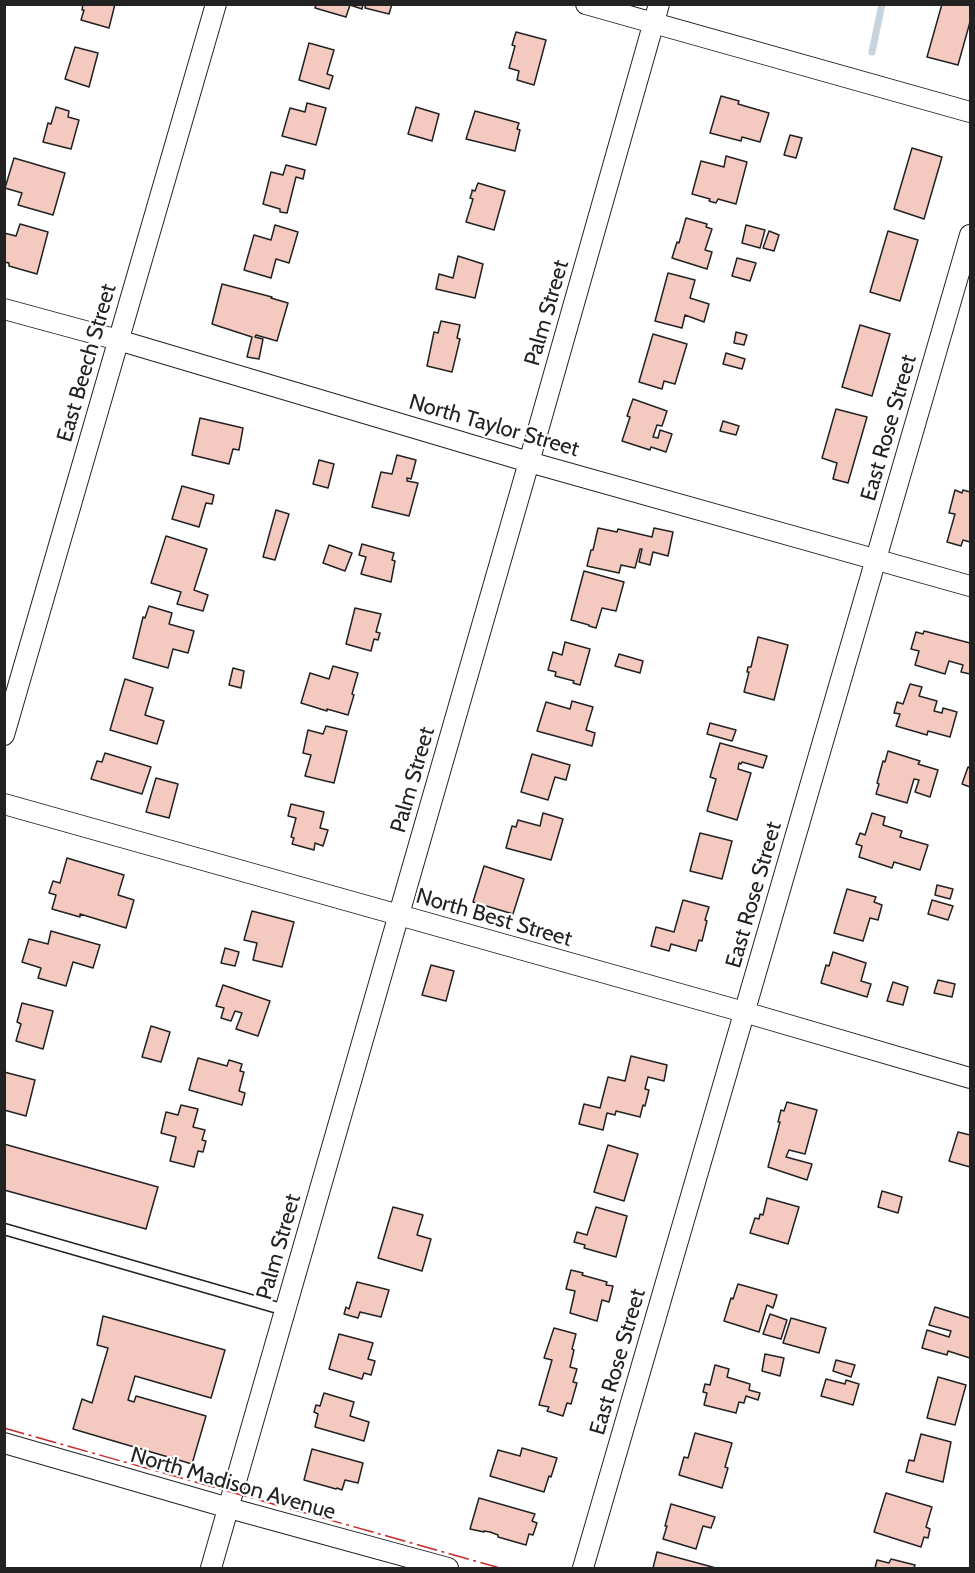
<!DOCTYPE html>
<style>
body{margin:0}
#map{position:relative;width:975px;height:1573px;overflow:hidden;background:#fff;font-family:Cabin,sans-serif}
canvas{display:block}
.frame{position:absolute;inset:0;border:6px solid #222;pointer-events:none}
</style>
<div id="map">
<canvas width="975" height="1573"></canvas>
<div class="frame"></div>
</div>
<script>
const g = document.querySelector('canvas').getContext('2d');
g.lineJoin = 'round';
function toPath(rows) {
  const path = new Path2D();
  for (const r of rows) {
    path.moveTo(r[0], r[1]);
    for (let i = 2; i < r.length; i += 2) path.lineTo(r[i], r[i + 1]);
  }
  return path;
}
function stroke(path, color, width, dash) {
  g.strokeStyle = color;
  g.lineWidth = width;
  g.lineCap = dash ? 'butt' : 'round';
  g.setLineDash(dash || []);
  g.stroke(path);
}
function paint(path, color) {
  g.fillStyle = color;
  g.fill(path, 'evenodd');
}
function label(font, color, halo, rows, align = 'center') {
  g.font = font + ' Cabin,sans-serif';
  g.lineWidth = 4.5;
  g.setLineDash([]);
  g.textBaseline = 'middle';
  g.strokeStyle = halo;
  g.fillStyle = color;
  for (const [text, x, y, turn = 0] of rows) {
    g.save();
    g.translate(x, y);
    g.rotate((+turn || 0) * Math.PI / 180);
    g.textAlign = isNaN(turn) ? turn : align;
    if (halo) g.strokeText(text, 0, 0);
    g.fillText(text, 0, 0);
    g.restore();
  }
}
const stream = toPath([
 [872,52,882,4]
]);
const building = toPath([
 [83,4,115,4,109,28,81,20,84,10,82,10,83,4],
 [316,4,363,4,362,9,350,5,346,17,315,8,316,4],
 [366,4,392,4,389,14,365,8,366,4],
 [942,4,970,4,970,22,958,65,927,57,942,4],
 [516,32,546,40,534,85,517,80,519,71,509,68,515,46,512,45,516,32],
 [309,43,334,50,327,74,333,76,329,89,299,80,309,43],
 [75,47,98,53,89,87,65,79,75,47],
 [721,96,739,101,738,104,769,113,760,142,742,137,741,141,710,133,721,96],
 [307,103,326,108,316,145,282,136,290,108,305,112,307,103],
 [56,107,69,111,68,117,79,120,71,149,43,142,48,123,51,124,56,107],
 [416,107,439,114,432,141,408,134,416,107],
 [475,111,519,123,517,129,520,130,515,151,466,139,475,111],
 [790,135,802,138,796,158,784,155,790,135],
 [912,148,942,157,924,219,894,209,912,148],
 [726,156,747,162,736,204,718,199,716,203,709,201,710,199,692,194,701,161,724,167,726,156],
 [14,158,65,173,53,215,18,205,22,193,5,188,14,158],
 [286,165,305,170,303,179,296,177,287,213,280,212,280,209,263,204,271,172,283,175,286,165],
 [478,183,505,191,494,230,466,222,473,199,470,198,472,192,472,190,475,191,478,183],
 [686,218,707,224,706,227,712,229,705,250,712,252,707,269,672,258,677,242,679,243,686,218],
 [20,224,48,232,37,274,9,266,9,263,4,262,4,233,16,236,20,224],
 [275,225,298,232,289,263,276,259,271,278,244,270,254,235,271,240,275,225],
 [746,225,765,230,760,248,742,243,746,225],
 [769,231,779,235,774,251,763,248,769,231],
 [888,231,918,240,900,301,870,292,888,231],
 [458,256,483,264,475,298,436,289,439,274,453,278,458,256],
 [737,258,756,263,750,281,732,276,737,258],
 [668,273,695,280,690,298,709,304,704,322,685,315,682,328,655,321,668,273],
 [222,284,272,297,271,298,288,303,277,341,256,335,255,337,263,339,259,359,247,357,252,337,212,324,222,284],
 [441,321,460,325,457,338,460,339,452,372,427,366,434,332,438,333,441,321],
 [860,325,890,334,872,396,842,387,860,325],
 [736,332,747,335,744,345,734,343,736,332],
 [653,334,687,344,675,384,664,381,662,389,639,382,653,334],
 [726,353,745,359,742,369,723,364,726,353],
 [633,399,667,411,662,426,657,425,653,437,658,438,660,430,672,434,666,452,651,447,650,450,622,441,630,417,627,416,633,399],
 [836,409,867,417,848,483,833,479,837,463,822,458,836,409],
 [200,418,243,428,239,450,233,449,229,464,192,455,200,418],
 [723,421,739,426,736,435,720,431,723,421],
 [397,455,416,460,411,479,407,478,407,481,418,483,409,516,372,507,381,472,392,474,397,455],
 [319,460,334,464,328,488,313,484,319,460],
 [182,486,214,495,212,504,206,503,199,527,172,519,182,486],
 [955,490,962,493,963,490,970,492,970,542,963,540,961,546,947,542,955,514,949,513,955,490],
 [276,510,289,514,275,560,263,557,276,510],
 [598,528,617,532,618,529,652,537,654,528,673,532,668,556,653,552,650,565,639,562,642,549,640,549,635,568,621,565,619,573,587,566,591,550,593,550,598,528],
 [166,536,207,549,194,590,208,595,203,611,177,604,181,592,151,583,166,536],
 [362,544,394,553,392,560,395,561,391,582,361,574,366,557,359,555,362,544],
 [329,545,352,553,345,571,323,563,329,545],
 [584,571,624,582,616,611,602,608,596,628,589,626,589,625,571,620,584,571],
 [149,606,172,613,169,624,194,631,188,653,173,649,168,668,133,658,143,617,145,618,149,606],
 [355,608,381,614,376,632,380,633,378,640,374,639,371,651,346,644,355,608],
 [924,631,970,643,970,674,961,672,963,665,949,661,945,674,915,665,919,651,911,649,916,632,923,634,924,631],
 [758,637,788,645,774,700,744,692,749,672,747,672,748,667,751,667,758,637],
 [565,642,590,649,580,685,573,683,574,681,555,676,556,672,548,670,553,652,562,655,565,642],
 [619,654,643,661,640,673,615,666,619,654],
 [333,666,358,673,352,694,354,695,348,715,327,709,327,711,301,703,310,673,329,679,333,666],
 [233,668,244,671,241,688,229,685,233,668],
 [125,679,153,688,145,715,164,721,157,744,110,730,125,679],
 [910,684,922,687,919,696,937,701,934,711,942,713,943,708,957,712,950,737,928,731,927,735,896,726,900,714,894,713,897,702,903,704,910,684],
 [572,701,593,707,586,730,595,733,592,746,537,731,546,702,570,709,572,701],
 [710,723,736,730,732,741,707,734,710,723],
 [326,726,347,731,334,783,305,776,311,755,303,753,308,730,323,734,326,726],
 [720,743,767,756,763,768,742,762,741,764,739,763,738,769,751,773,737,820,707,811,716,779,710,777,720,743],
 [888,751,920,761,918,764,938,770,930,797,915,792,919,780,914,779,907,803,876,794,879,784,877,783,883,761,885,762,888,751],
 [105,753,151,767,142,794,91,779,97,761,102,762,105,753],
 [532,754,570,765,566,780,555,777,548,800,521,792,532,754],
 [968,767,970,768,970,787,962,784,968,767],
 [156,778,178,784,169,818,146,812,156,778],
 [291,804,324,812,320,828,328,830,323,846,315,843,314,850,292,844,294,838,291,837,296,818,288,816,291,804],
 [543,813,563,819,551,860,506,848,512,826,516,827,518,820,540,826,543,813],
 [872,813,885,817,883,825,902,831,900,837,928,845,920,870,894,862,892,868,859,857,862,846,856,844,860,833,865,835,872,813],
 [700,833,732,841,722,879,690,871,700,833],
 [67,858,124,875,118,895,134,900,126,928,80,914,80,917,52,909,56,895,49,893,53,881,60,883,67,858],
 [484,866,524,879,513,914,473,902,484,866],
 [937,885,953,889,950,899,935,895,937,885],
 [847,889,876,897,874,902,882,905,878,920,870,918,863,941,834,933,847,889],
 [683,900,709,907,705,920,707,921,702,941,699,940,696,951,671,944,669,951,651,946,656,927,674,932,683,900],
 [932,900,953,906,948,920,928,914,932,900],
 [252,911,294,922,282,967,253,960,257,943,244,940,252,911],
 [51,931,100,945,93,968,73,962,66,986,38,978,41,968,22,962,29,939,48,944,51,931],
 [225,948,239,952,235,966,221,963,225,948],
 [833,952,866,963,861,981,871,984,867,997,821,983,826,965,829,966,833,952],
 [431,965,454,971,446,1001,422,995,431,965],
 [938,980,955,984,952,997,934,993,938,980],
 [893,982,908,987,903,1005,887,1001,893,982],
 [223,985,270,1001,258,1036,236,1029,242,1013,235,1011,231,1021,221,1018,224,1008,216,1006,223,985],
 [22,1003,53,1011,43,1049,16,1041,21,1024,17,1022,22,1003],
 [151,1026,170,1032,161,1062,142,1057,151,1026],
 [631,1056,667,1065,664,1081,648,1077,645,1089,649,1090,645,1106,643,1105,640,1117,616,1111,615,1115,607,1113,603,1130,579,1124,584,1104,600,1108,608,1077,625,1081,631,1056],
 [198,1058,227,1066,229,1060,242,1064,240,1071,244,1072,239,1091,245,1093,242,1105,189,1090,198,1058],
 [4,1072,35,1080,26,1116,4,1110,4,1072],
 [787,1102,817,1110,805,1154,789,1150,786,1157,812,1164,807,1180,768,1167,780,1122,778,1122,781,1110,784,1111,787,1102],
 [181,1105,198,1109,193,1127,205,1130,202,1140,206,1141,203,1152,198,1151,194,1167,170,1161,176,1137,161,1133,166,1112,178,1115,181,1105],
 [958,1132,970,1135,970,1167,949,1161,958,1132],
 [4,1144,158,1187,146,1229,4,1190,4,1144],
 [608,1145,638,1154,624,1201,594,1192,608,1145],
 [882,1191,902,1197,898,1213,878,1207,882,1191],
 [767,1198,799,1207,788,1244,750,1233,755,1218,759,1219,760,1214,763,1215,767,1198],
 [393,1207,423,1215,417,1235,431,1239,422,1271,378,1258,393,1207],
 [596,1207,627,1216,616,1257,584,1248,585,1245,574,1242,577,1232,587,1235,596,1207],
 [571,1270,583,1273,582,1275,607,1282,606,1285,613,1286,609,1302,602,1300,597,1321,570,1313,575,1291,566,1289,571,1270],
 [357,1282,389,1290,381,1317,360,1312,358,1318,344,1314,346,1307,349,1309,357,1282],
 [738,1284,777,1295,773,1308,767,1305,759,1332,724,1321,731,1298,733,1299,738,1284],
 [935,1307,970,1318,970,1358,948,1351,947,1355,922,1348,927,1330,949,1337,951,1331,929,1325,935,1307],
 [770,1314,787,1320,781,1339,763,1334,770,1314],
 [103,1316,225,1350,211,1398,135,1376,128,1400,134,1402,136,1396,206,1416,192,1464,73,1429,82,1399,92,1403,108,1348,97,1345,103,1316],
 [791,1318,826,1328,819,1353,783,1343,791,1318],
 [554,1328,576,1334,572,1349,574,1350,570,1367,577,1369,573,1382,577,1383,571,1404,567,1403,563,1416,547,1411,549,1407,539,1405,552,1360,544,1358,554,1328],
 [339,1334,373,1343,368,1359,375,1361,371,1375,364,1373,362,1379,329,1369,339,1334],
 [765,1354,784,1358,780,1376,762,1371,765,1354],
 [836,1360,855,1365,851,1377,833,1371,836,1360],
 [715,1365,729,1369,727,1377,750,1384,749,1390,760,1393,758,1400,746,1396,744,1403,739,1402,736,1413,704,1405,707,1393,703,1392,705,1384,710,1385,715,1365],
 [938,1377,966,1385,955,1425,927,1418,938,1377],
 [826,1379,845,1384,846,1380,859,1384,853,1405,821,1396,826,1379],
 [324,1393,354,1402,350,1416,369,1422,364,1441,315,1427,318,1414,314,1412,316,1405,320,1406,324,1393],
 [695,1433,732,1443,725,1467,728,1468,722,1488,679,1475,684,1457,688,1458,695,1433],
 [921,1434,951,1442,943,1482,906,1472,909,1460,914,1461,921,1434],
 [522,1448,557,1458,551,1477,549,1476,544,1492,490,1476,498,1450,520,1456,522,1448],
 [312,1449,363,1463,358,1483,345,1480,342,1490,337,1488,336,1489,304,1480,312,1449],
 [886,1493,932,1507,926,1527,930,1529,928,1538,924,1537,921,1547,874,1532,886,1493],
 [479,1498,535,1514,532,1521,537,1523,533,1535,529,1534,526,1545,498,1537,498,1535,490,1532,484,1531,484,1532,470,1529,479,1498],
 [671,1504,715,1517,711,1528,703,1526,696,1549,663,1539,667,1526,665,1526,671,1504],
 [657,1552,716,1568,653,1568,657,1552],
 [891,1559,915,1565,914,1568,875,1568,877,1560,889,1563,891,1559]
]);
const lane = toPath([
 [4,1229,285,1310]
]);
const street = toPath([
 [586,4,970,112],
 [4,309,118,340,529,462,970,586],
 [4,735,216,4],
 [4,804,744,1012,970,1078],
 [4,1443,229,1508,448,1568],
 [211,1568,529,462,659,4],
 [583,1568,970,235]
]);
const power = toPath([
 [4,1428,500,1568]
]);
const streetNames = [
 ["Palm Street",547,313,-74],
 ["East Beech Street",87,363,-74],
 ["North Taylor Street",494,426,16],
 ["East Rose Street",889,428,-74],
 ["Palm Street",413,780,-74],
 ["East Rose Street",754,895,-74],
 ["North Best Street",494,918,16],
 ["Palm Street",279,1247,-74],
 ["East Rose Street",618,1362,-74],
 ["North Madison Avenue",233,1484,16]
];
stroke(stream, '#c7d3dd', 7);
paint(building, '#f3c9c0');
stroke(building, '#222', 1.5);
stroke(lane, '#222', 13);
stroke(street, '#222', 22);
stroke(lane, '#fff', 10);
stroke(street, '#fff', 20);
stroke(power, '#c62828', 1.5, [21, 4.5, 3, 4.5]);
label('22px', '#222', '#fff', streetNames);
</script>
